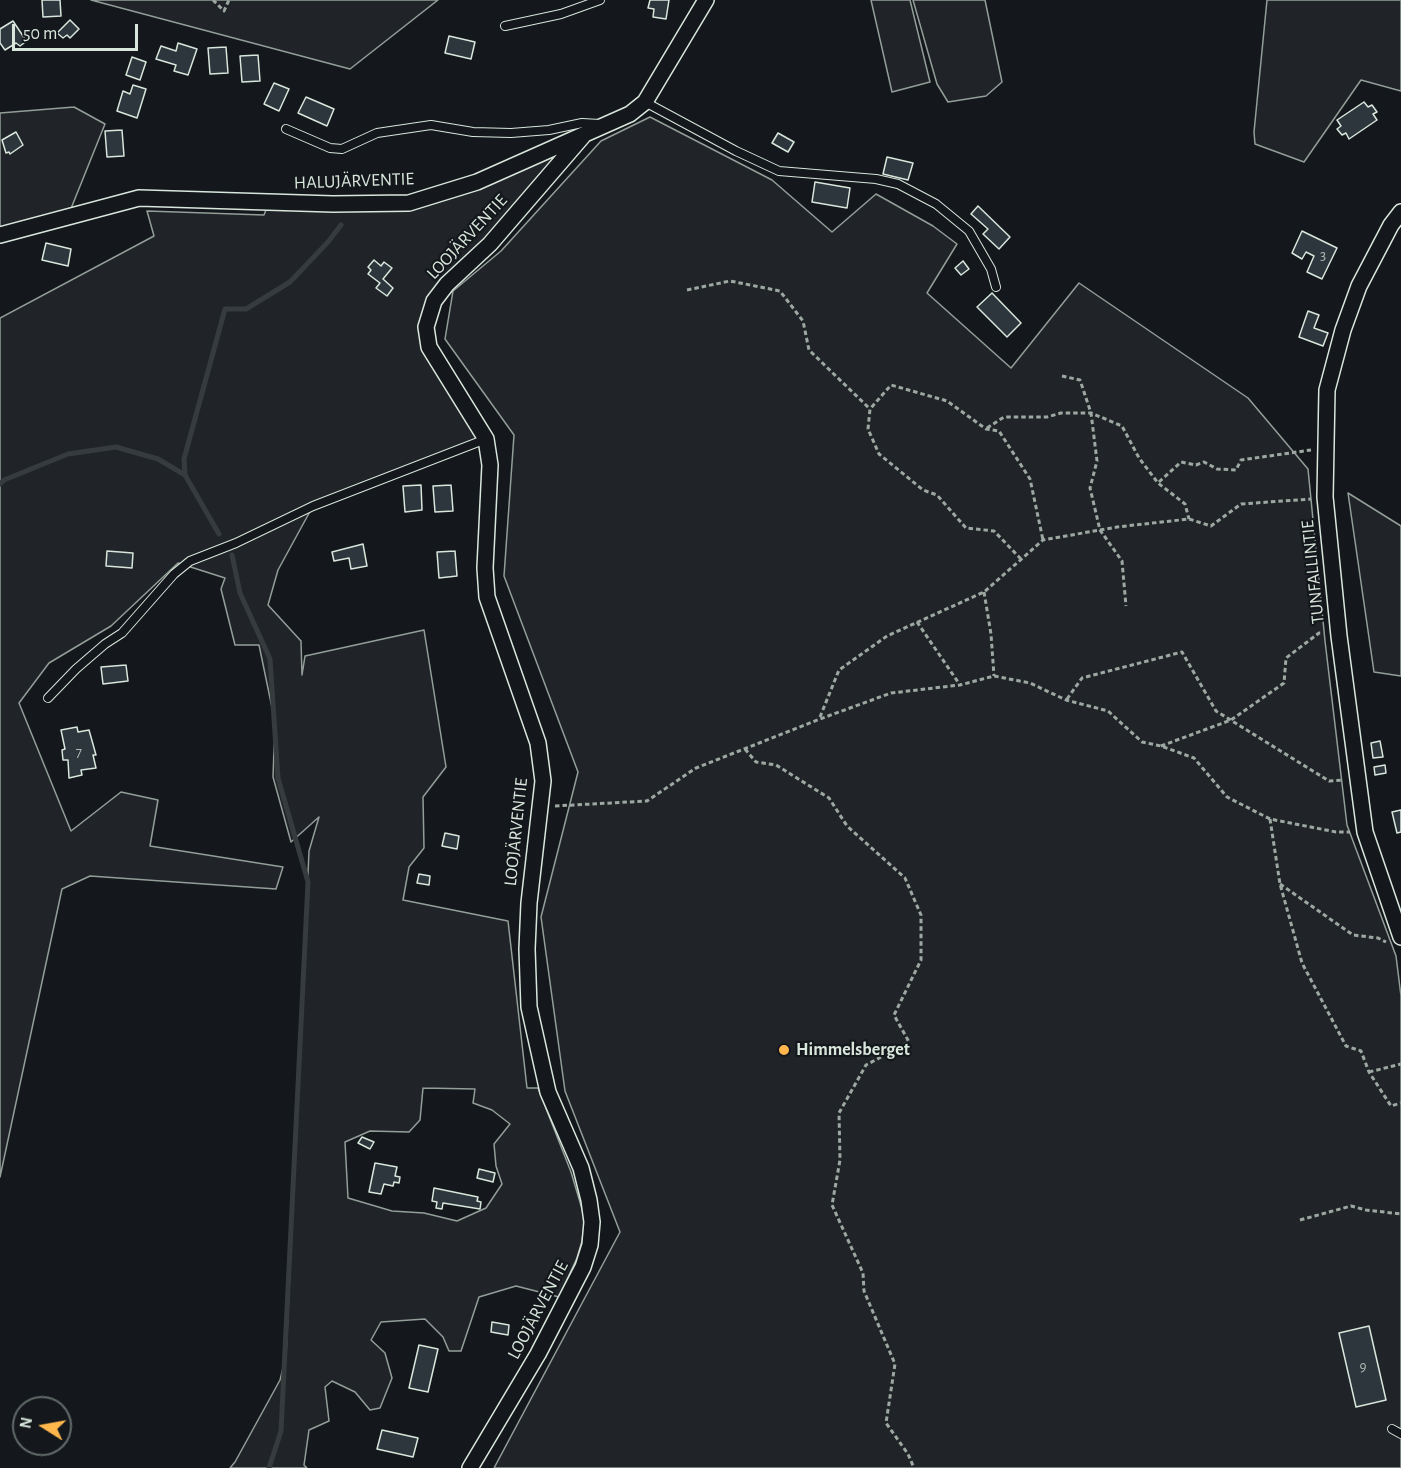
<!DOCTYPE html>
<meta charset="utf-8">
<style>
body{margin:0}
#map{position:relative;width:1401px;height:1468px;overflow:hidden;background:#14181c;font-family:"Alegreya Sans",sans-serif}
canvas{display:block}
.north{position:absolute;left:12px;top:1396px;width:60px;height:60px;box-sizing:border-box;background:#14181c;border:2px solid #626a69;border-radius:50%;rotate:281deg;font-size:16px;font-weight:700;line-height:24px;text-align:center;color:#d8e6dc}
.north::after{content:'';display:block;margin:auto;width:21px;height:27px;background:#ffb74d;clip-path:polygon(50% 0,100% 100%,50% 72%,0 100%)}
.scale{position:absolute;left:12px;top:24px;width:126px;height:27px;box-sizing:border-box;border:3px solid #d8e6dc;border-top:0;padding-left:8px;font-size:18px;line-height:21px;white-space:nowrap;color:#d8e6dc;-webkit-text-stroke:4px #14181c;paint-order:stroke}
</style>
<div id="map">
<canvas width="1401" height="1468"></canvas>
<div class="north">N</div>
<div class="scale">50 m</div>
</div>
<script>
const g = document.querySelector('canvas').getContext('2d');
g.lineJoin = 'round';
function paint(path, color) {
  g.fillStyle = color;
  g.fill(path, 'evenodd');
}
function toPath(rows) {
  const path = new Path2D();
  for (const r of rows) {
    path.moveTo(r[0], r[1]);
    for (let i = 2; i < r.length; i += 2) path.lineTo(r[i], r[i + 1]);
  }
  return path;
}
function stroke(path, color, width, dash) {
  g.strokeStyle = color;
  g.lineWidth = width;
  g.lineCap = dash ? 'butt' : 'round';
  g.setLineDash(dash || []);
  g.stroke(path);
}
function label(font, color, halo, rows, align = 'center') {
  g.font = font + ' "Alegreya Sans",sans-serif';
  g.lineWidth = 4.5;
  g.setLineDash([]);
  g.textBaseline = 'middle';
  g.strokeStyle = halo;
  g.fillStyle = color;
  for (const [text, x, y, turn = 0] of rows) {
    g.save();
    g.translate(x, y);
    g.rotate((+turn || 0) * Math.PI / 180);
    g.textAlign = isNaN(turn) ? turn : align;
    if (halo) g.strokeText(text, 0, 0);
    g.fillText(text, 0, 0);
    g.restore();
  }
}
const green = toPath([
 [91,0,438,0,350,69,91,0],
 [871,0,910,0,930,82,892,92,871,0],
 [913,0,985,0,1002,82,986,96,948,102,937,84,913,0],
 [1267,0,1401,0,1401,91,1361,80,1304,162,1255,144,1254,132,1267,0],
 [74,107,105,124,68,216,0,235,0,113,74,107],
 [650,117,772,180,832,232,876,194,933,226,957,244,927,293,1011,368,1079,283,1248,398,1308,469,1325,641,1347,825,1396,956,1401,996,1401,1468,494,1468,620,1232,565,1091,541,917,578,772,504,576,514,435,445,339,453,291,501,251,601,141,650,117],
 [583,136,447,284,426,327,486,439,313,506,278,570,268,605,301,641,302,675,305,656,424,630,446,767,423,797,424,848,409,867,403,900,508,921,527,1088,538,1088,571,1172,585,1219,582,1241,577,1258,559,1297,516,1286,479,1297,461,1351,449,1351,443,1337,425,1319,381,1322,371,1340,385,1353,392,1378,380,1408,370,1410,355,1392,332,1381,325,1387,329,1421,309,1430,304,1465,307,1468,230,1468,235,1462,280,1380,286,1356,309,851,319,817,291,842,273,777,275,722,259,645,235,645,221,589,225,578,178,563,111,626,49,663,19,703,71,831,121,792,158,800,150,846,283,867,276,889,90,876,62,889,0,1177,0,318,154,236,147,211,264,215,269,202,409,203,583,136],
 [423,1088,475,1089,473,1103,492,1110,510,1124,494,1144,496,1166,502,1184,486,1208,457,1221,424,1213,392,1211,348,1198,345,1142,370,1131,409,1132,420,1120,423,1088],
 [1348,493,1401,526,1401,676,1374,672,1348,493]
]);
const stream = toPath([
 [185,475,184,459,225,309,246,309,290,282,328,242,341,225],
 [0,484,4,480,68,454,116,447,158,459,185,475,219,534],
 [232,555,240,593,270,659,278,778,308,882,281,1431,269,1468]
]);
const building = toPath([
 [42,0,60,0,61,16,43,17,42,0],
 [650,0,669,0,666,19,653,17,654,9,648,8,650,0],
 [70,20,79,29,70,38,67,35,63,38,57,33,70,20],
 [13,21,25,39,24,43,20,46,16,43,5,50,0,43,0,29,13,21],
 [449,36,475,42,471,59,445,53,449,36],
 [178,43,197,49,188,75,174,71,176,65,156,59,161,46,176,51,178,43],
 [226,47,228,73,210,74,208,48,226,47],
 [258,55,260,81,242,82,240,56,258,55],
 [132,57,146,62,140,80,126,75,132,57],
 [274,83,289,89,279,111,264,104,274,83],
 [133,85,146,89,137,118,117,111,123,91,130,94,133,85],
 [306,97,334,109,327,126,298,113,306,97],
 [1364,102,1368,107,1372,105,1377,112,1373,114,1377,120,1349,139,1346,133,1342,135,1337,129,1341,126,1337,120,1364,102],
 [122,130,124,156,107,157,105,131,122,130],
 [16,132,23,145,10,154,9,152,6,153,2,140,16,132],
 [778,133,794,142,788,152,772,143,778,133],
 [887,157,913,163,908,180,883,174,887,157],
 [815,182,850,188,847,208,812,202,815,182],
 [978,206,1010,237,999,249,983,234,988,229,971,214,978,206],
 [1302,231,1337,248,1322,279,1307,272,1314,256,1306,252,1302,259,1292,253,1302,231],
 [46,243,71,249,68,266,42,260,46,243],
 [374,260,381,266,384,262,392,268,383,279,393,288,387,296,376,288,380,283,368,274,371,270,368,267,374,260],
 [963,261,969,269,961,275,955,268,963,261],
 [992,293,1021,323,1007,337,977,307,992,293],
 [1308,311,1319,315,1314,328,1328,333,1323,346,1299,337,1308,311],
 [421,485,422,510,405,512,403,486,421,485],
 [451,485,453,511,435,512,433,486,451,485],
 [363,544,367,566,351,569,349,558,334,561,332,552,363,544],
 [107,551,133,553,132,568,106,566,107,551],
 [455,551,457,576,439,578,437,552,455,551],
 [126,665,128,681,103,684,101,667,126,665],
 [77,727,78,732,89,730,96,755,93,755,96,768,81,770,82,775,69,778,68,760,63,760,62,750,65,749,61,730,77,727],
 [1380,741,1383,757,1373,758,1371,743,1380,741],
 [1385,765,1386,773,1375,775,1374,767,1385,765],
 [1401,810,1401,832,1397,833,1392,812,1401,810],
 [445,833,459,836,457,849,442,846,445,833],
 [419,874,430,876,429,885,417,883,419,874],
 [362,1137,374,1142,370,1149,358,1143,362,1137],
 [375,1163,397,1167,395,1176,400,1177,399,1183,394,1182,393,1186,384,1184,381,1194,369,1192,375,1163],
 [479,1169,495,1173,493,1182,477,1178,479,1169],
 [434,1188,478,1197,477,1201,481,1202,480,1209,443,1203,442,1209,436,1208,437,1202,432,1201,434,1188],
 [492,1322,509,1325,508,1335,491,1332,492,1322],
 [1369,1326,1386,1400,1356,1407,1339,1333,1369,1326],
 [419,1345,438,1349,428,1392,409,1388,419,1345],
 [382,1430,418,1438,413,1457,377,1449,382,1430]
]);
const path = toPath([
 [213,0,224,11,229,0],
 [687,290,730,281,780,291,803,321,809,350,870,409],
 [1062,376,1080,380,1091,413,1097,461,1090,488,1100,530,1122,561,1126,606],
 [987,428,1004,417,1047,417,1061,413,1091,413,1122,426,1139,458,1158,483,1185,504,1189,519],
 [1159,482,1181,462,1196,465,1204,462,1217,469,1236,470,1241,460,1311,450],
 [1021,559,994,531,966,528,937,495,923,490,879,454,868,429,870,409,891,385,947,401,986,429,999,431,1030,479,1043,540],
 [984,592,991,634,994,676],
 [917,622,960,685],
 [1067,699,1082,678,1182,652,1216,711,1329,781,1343,780],
 [820,717,839,670,887,636,984,592,1043,540,1117,527,1189,519,1211,526,1241,504,1311,499],
 [1161,746,1231,720,1284,683,1286,658,1319,633,1322,633],
 [745,749,756,762,776,765,829,798,847,826,905,878,921,915,921,960,894,1015,909,1042,866,1065,839,1113,840,1160,832,1205,863,1273,864,1291,895,1364,886,1423,908,1454,914,1468],
 [555,806,647,801,696,768,820,719,891,693,960,685,994,676,1030,683,1066,700,1108,711,1142,742,1161,746,1194,758,1227,797,1270,819,1336,832,1350,832],
 [1270,819,1280,884,1302,963,1346,1046,1361,1051,1369,1072,1391,1106,1401,1103],
 [1280,884,1353,935,1378,938,1386,942],
 [1369,1072,1401,1064],
 [1300,1220,1351,1206,1366,1210,1401,1214]
]);
const service = toPath([
 [505,26,561,14,600,0],
 [645,102,736,151,779,171,876,179,898,184,936,204,969,231,991,269,996,287],
 [286,129,330,148,342,149,377,133,431,125,473,132,511,133,549,130,582,123,600,124],
 [48,698,76,669,105,644,122,633,174,574,190,561,236,543,313,506,486,439],
 [1392,1429,1401,1434]
]);
const minor = toPath([
 [1401,212,1391,225,1359,286,1343,330,1327,390,1325,497,1339,636,1365,832,1401,937],
 [0,235,139,198,333,204,409,203,477,182,630,114,645,102,706,0],
 [470,1468,538,1354,583,1267,590,1245,592,1222,589,1200,581,1168,548,1092,529,1007,527,949,529,903,543,781,538,743,487,597,485,568,490,465,486,439,429,347,426,327,434,301,447,284,490,244,583,136]
]);
const markers = [
 [784,1050,6,"#ffb74d"]
];
const numberNames = [
 ["3",1323,255],
 ["7",79,752],
 ["9",1363,1366]
];
const streetNames = [
 ["HALUJÄRVENTIE",354,181,-2],
 ["LOOJÄRVENTIE",467,237,-47],
 ["TUNFALLINTIE",1313,572,-96],
 ["LOOJÄRVENTIE",516,832,-84],
 ["LOOJÄRVENTIE",538,1310,-62]
];
const poiNames = [
 ["Himmelsberget",796,1050]
];
paint(green, '#202428');
stroke(green, '#939e99', 1.5);
stroke(stream, '#363b3e', 5);
paint(building, '#2c363c');
stroke(building, '#d8e6dc', 1.5);
stroke(service, '#d8e6dc', 10);
stroke(minor, '#d8e6dc', 18);
stroke(path, '#9da8a2', 3, [4.5, 3]);
stroke(service, '#14181c', 8);
stroke(minor, '#14181c', 15);
for (const [x, y, r, color] of markers) {
  const dot = new Path2D();
  dot.arc(x, y, r, 0, 2 * Math.PI);
  g.fillStyle = color;
  g.fill(dot);
  stroke(dot, '#14181c', 2);
}
label('15px', '#adbab4', null, numberNames);
label('18px', '#d8e6dc', '#14181c', streetNames);
label('bold 18px', '#d8e6dc', '#14181c', poiNames, 'left');
</script>
